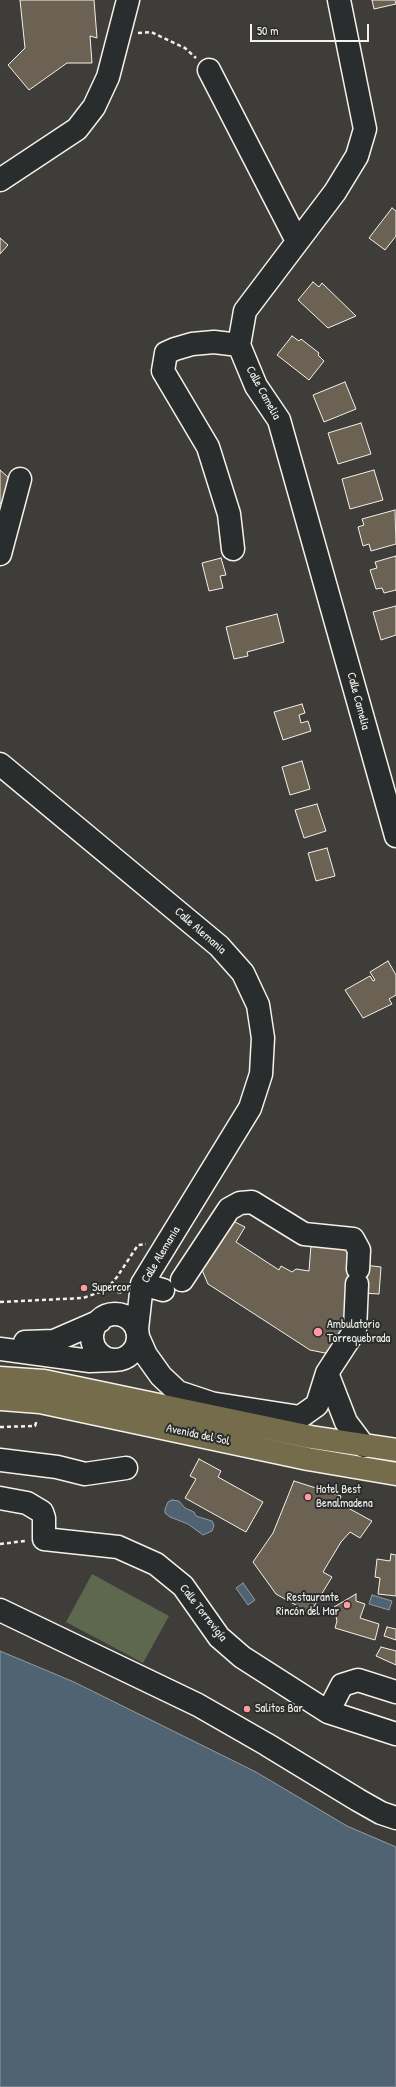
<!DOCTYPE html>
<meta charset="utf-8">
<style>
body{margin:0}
#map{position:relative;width:396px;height:2087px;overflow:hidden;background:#3e3d39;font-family:"Patrick Hand",sans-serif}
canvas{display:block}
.scale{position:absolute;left:250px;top:24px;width:119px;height:18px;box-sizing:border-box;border:2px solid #f4f1e8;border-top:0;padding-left:5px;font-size:12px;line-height:14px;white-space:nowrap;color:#f4f1e8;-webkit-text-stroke:3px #2a2d2e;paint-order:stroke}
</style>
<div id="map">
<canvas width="396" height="2087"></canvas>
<div class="scale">50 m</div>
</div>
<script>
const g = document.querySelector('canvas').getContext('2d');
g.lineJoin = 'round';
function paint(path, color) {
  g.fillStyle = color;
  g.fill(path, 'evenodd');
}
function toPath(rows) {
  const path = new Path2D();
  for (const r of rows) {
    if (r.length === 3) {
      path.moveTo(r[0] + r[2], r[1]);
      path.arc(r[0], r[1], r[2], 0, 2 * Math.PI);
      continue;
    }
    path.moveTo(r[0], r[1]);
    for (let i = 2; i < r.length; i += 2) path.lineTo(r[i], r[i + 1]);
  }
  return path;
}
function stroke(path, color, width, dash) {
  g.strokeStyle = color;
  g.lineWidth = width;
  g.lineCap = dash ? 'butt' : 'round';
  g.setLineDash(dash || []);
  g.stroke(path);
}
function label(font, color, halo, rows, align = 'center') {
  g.font = font + ' "Patrick Hand",sans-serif';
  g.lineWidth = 4;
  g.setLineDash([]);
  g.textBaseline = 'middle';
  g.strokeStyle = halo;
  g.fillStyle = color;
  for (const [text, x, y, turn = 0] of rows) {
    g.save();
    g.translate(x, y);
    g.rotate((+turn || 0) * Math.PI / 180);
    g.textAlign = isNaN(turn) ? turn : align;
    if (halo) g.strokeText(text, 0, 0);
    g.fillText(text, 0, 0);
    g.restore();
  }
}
const green = toPath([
 [92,1574,169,1616,143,1663,66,1622]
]);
const water = toPath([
 [172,1500,179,1501,185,1508,194,1512,196,1516,212,1521,214,1525,212,1531,203,1535,188,1524,170,1517,165,1513,165,1509,168,1502,172,1500],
 [243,1583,255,1600,248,1605,236,1588,243,1583],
 [372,1595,392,1601,389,1610,369,1604,372,1595],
 [0,1651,74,1682,256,1772,347,1826,396,1847,396,2087,0,2087,0,1651]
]);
const building = toPath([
 [20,0,94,0,97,38,90,36,92,63,67,63,29,90,8,65,25,48,20,0],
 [372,0,395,0,396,4,374,9,372,0],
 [392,208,396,211,396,236,385,250,369,238,392,208],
 [0,238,8,245,0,254,0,238],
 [313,282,319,287,322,283,356,316,328,328,298,300,313,282],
 [292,336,299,341,301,339,319,353,318,355,324,361,309,380,277,355,292,336],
 [345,382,356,409,324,422,313,395,345,382],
 [361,423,371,454,338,464,328,433,361,423],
 [0,470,17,485,0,504,0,470],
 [374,470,383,500,350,509,342,479,374,470],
 [395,510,396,544,371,551,369,544,363,546,358,527,364,525,362,519,395,510],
 [396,556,396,590,384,593,382,588,376,589,370,570,377,568,375,562,396,556],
 [221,558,226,575,220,576,223,588,209,591,202,563,221,558],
 [396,606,396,635,381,640,373,612,396,606],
 [277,614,284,642,247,652,248,656,234,659,226,627,277,614],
 [302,704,305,713,299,715,301,723,308,721,311,731,283,740,274,712,302,704],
 [302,761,310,789,290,795,282,767,302,761],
 [317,804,326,831,304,838,295,810,317,804],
 [327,848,335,876,316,881,308,853,327,848],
 [388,961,396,975,396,995,389,999,392,1004,363,1018,345,990,370,976,373,981,375,980,370,972,388,961],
 [233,1221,245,1227,236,1242,279,1270,281,1266,292,1272,296,1269,309,1271,311,1245,352,1249,347,1326,338,1345,325,1353,310,1350,208,1284,202,1270,233,1221],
 [364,1265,381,1267,379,1294,362,1293,364,1265],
 [199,1459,221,1471,218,1477,263,1502,246,1532,185,1498,196,1479,190,1476,199,1459],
 [294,1481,341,1496,339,1503,372,1521,360,1538,350,1532,341,1542,323,1572,332,1577,310,1613,276,1594,253,1562,273,1533,294,1481],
 [391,1554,396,1555,396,1596,378,1594,380,1578,375,1577,377,1559,390,1561,391,1554],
 [356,1594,356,1601,365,1604,360,1618,379,1624,375,1640,335,1628,337,1621,334,1607,356,1594],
 [387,1627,396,1629,396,1640,384,1636,387,1627],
 [381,1647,396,1651,396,1665,376,1656,381,1647]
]);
const path = toPath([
 [138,33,151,32,185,48,196,58],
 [106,1290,117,1277,138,1245,146,1244],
 [0,1302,83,1298,106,1290,124,1293],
 [0,1427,35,1426,37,1420],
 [0,1544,25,1541]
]);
const minor = toPath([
 [339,0,365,129,357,156,335,192,245,311,239,345,256,386,279,420,396,836],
 [209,70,297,241],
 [0,180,77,129,94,107,108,77,128,0],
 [233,549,229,514,208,447,163,371,166,353,175,349,192,344,214,342,239,345],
 [0,554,20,479],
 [0,764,219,946,243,973,258,1005,263,1038,261,1074,250,1108,142,1284,137,1329],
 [182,1280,229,1209,240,1203,252,1202,304,1234,353,1239,359,1250,358,1269],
 [142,1284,163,1290],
 [115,1337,23],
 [138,1337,146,1355,161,1376,178,1392,223,1407],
 [25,1342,54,1341,100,1321],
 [0,1349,90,1361,114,1360],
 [327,1373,355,1330,357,1284],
 [210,1403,300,1417,317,1405,327,1373,346,1422,364,1446],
 [0,1460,57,1467,85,1474,126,1468],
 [0,1498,27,1503,42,1512,44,1518,44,1539,118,1547,156,1564,183,1586,219,1637,242,1657,328,1712,396,1734],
 [0,1610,198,1705,266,1744,358,1800,381,1813,396,1818],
 [328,1712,342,1685,358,1680,396,1692]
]);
const major = toPath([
 [0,1378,44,1381,311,1437,396,1450],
 [0,1399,40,1402,308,1459,396,1474]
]);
const markers = [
 [84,1288,4,"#ff9aa2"],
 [318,1332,5,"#ff9aa2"],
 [308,1497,4,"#ff9aa2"],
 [347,1605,4,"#ff9aa2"],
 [247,1709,4,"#ff9aa2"]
];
const streetNames = [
 ["Calle Camelia",263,393,61],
 ["Calle Camelia",358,701,75],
 ["Calle Alemania",200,931,41],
 ["Calle Alemania",161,1255,-59],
 ["Avenida del Sol",198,1435,12],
 ["Calle Torrevigía",203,1613,52]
];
const poiNames = [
 ["Supercor",92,1288],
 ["Ambulatorio",327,1325],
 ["Torrequebrada",327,1339],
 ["Hotel Best",316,1490],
 ["Benalmadena",316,1504],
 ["Restaurante",339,1598,"right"],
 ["Rincón del Mar",339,1612,"right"],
 ["Salitos Bar",255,1709]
];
paint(green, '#5e684f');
paint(water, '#506373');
stroke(water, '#929ca2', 1);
paint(building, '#6c6253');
stroke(building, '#f4f1e8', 1);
stroke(minor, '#f4f1e8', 25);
stroke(major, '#f4f1e8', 25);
stroke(path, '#f4f1e8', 2.5, [4, 3]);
stroke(minor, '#2a2d2e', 22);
stroke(major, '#746c4b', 22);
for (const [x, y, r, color] of markers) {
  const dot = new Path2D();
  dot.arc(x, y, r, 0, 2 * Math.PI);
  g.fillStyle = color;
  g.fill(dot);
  stroke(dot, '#2a2d2e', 1.5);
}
label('12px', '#f4f1e8', '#2a2d2e', streetNames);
label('12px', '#f4f1e8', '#2a2d2e', poiNames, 'left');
</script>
